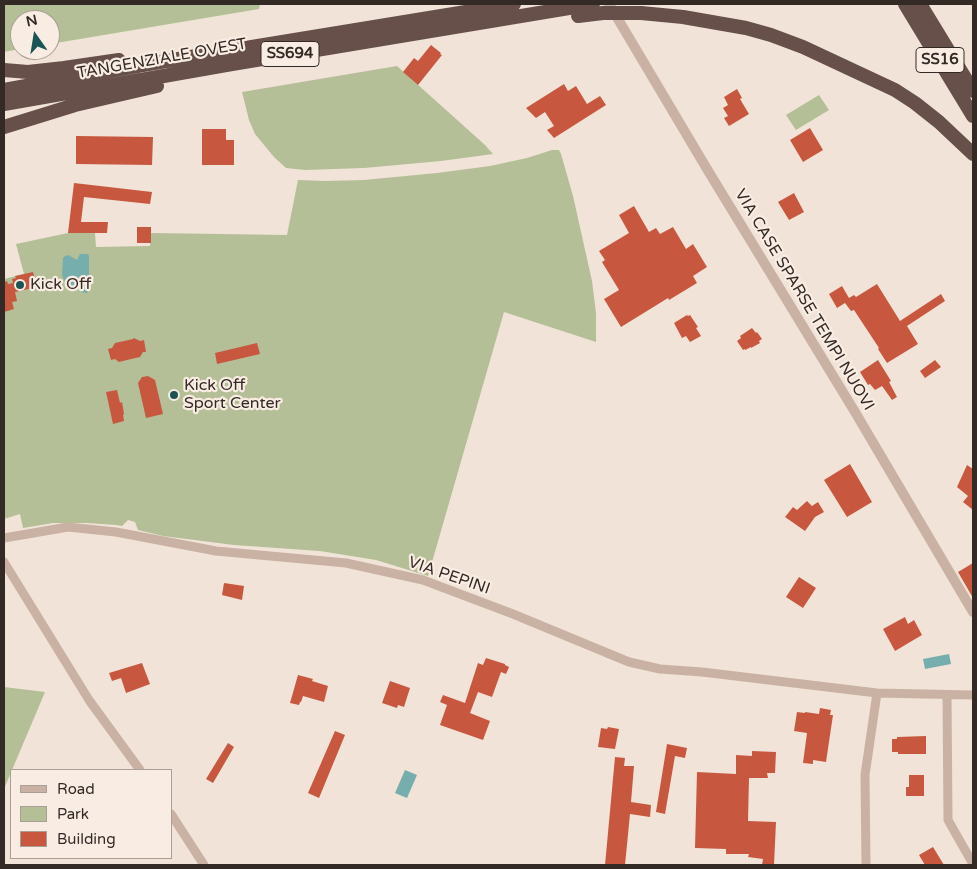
<!DOCTYPE html>
<style>
body{margin:0}
#map{position:relative;width:977px;height:869px;overflow:hidden;background:#f1e3d7;font-family:"Varela Round",sans-serif}
canvas{display:block}
.frame{position:absolute;inset:0;border:5px solid #332925;pointer-events:none}
.legend{position:absolute;left:10px;top:769px;width:162px;height:90px;box-sizing:border-box;background:#f9ede3;border:1px solid #aa9f97;margin:0;padding:6px 9px;list-style:none;font-size:15px;color:#332925}
.legend li{display:flex;align-items:center;gap:10px;height:25px}
.legend b{width:25px;border:1px solid #aa9f97}
.north{position:absolute;left:10px;top:10px;width:50px;height:50px;box-sizing:border-box;background:#f9ede3;border:1px solid #aa9f97;border-radius:50%;rotate:347deg;font-size:14px;font-weight:700;line-height:20px;text-align:center;color:#332925}
.north::after{content:'';display:block;margin:auto;width:18px;height:22px;background:#1b5455;clip-path:polygon(50% 0,100% 100%,50% 72%,0 100%)}
</style>
<div id="map">
<canvas width="977" height="869"></canvas>
<div class="frame"></div>
<ul class="legend">
<li><b style="height:6px;background:#c9b2a3"></b>Road</li>
<li><b style="height:14px;background:#b4bf97"></b>Park</li>
<li><b style="height:14px;background:#c7583f"></b>Building</li>
</ul>
<div class="north">N</div>
</div>
<script>
const g = document.querySelector('canvas').getContext('2d');
g.lineJoin = 'round';
function paint(path, color) {
  g.fillStyle = color;
  g.fill(path, 'evenodd');
}
function toPath(rows) {
  const path = new Path2D();
  for (const r of rows) {
    path.moveTo(r[0], r[1]);
    for (let i = 2; i < r.length; i += 2) path.lineTo(r[i], r[i + 1]);
  }
  return path;
}
function stroke(path, color, width, dash) {
  g.strokeStyle = color;
  g.lineWidth = width;
  g.lineCap = dash ? 'butt' : 'round';
  g.setLineDash(dash || []);
  g.stroke(path);
}
function label(font, color, halo, rows, align = 'center') {
  g.font = font + ' "Varela Round",sans-serif';
  g.lineWidth = 4.5;
  g.setLineDash([]);
  g.textBaseline = 'middle';
  g.strokeStyle = halo;
  g.fillStyle = color;
  for (const [text, x, y, turn = 0] of rows) {
    g.save();
    g.translate(x, y);
    g.rotate((+turn || 0) * Math.PI / 180);
    g.textAlign = isNaN(turn) ? turn : align;
    if (halo) g.strokeText(text, 0, 0);
    g.fillText(text, 0, 0);
    g.restore();
  }
}
const green = toPath([
 [4,4,260,4,259,9,50,44,50,20,20,20,20,49,4,52],
 [397,66,485,145,493,154,441,161,364,168,305,170,286,168,274,157,255,134,249,120,242,92],
 [819,95,829,110,796,130,786,115],
 [552,150,559,150,561,154,573,196,592,281,596,313,596,342,504,312,428,576,376,560,320,551,234,545,163,536,138,530,135,522,128,520,122,526,116,525,87,523,53,523,23,528,20,514,4,519,4,279,24,274,16,244,68,233,95,233,96,247,150,246,151,233,287,235,298,180,325,181,364,180,437,173,490,166,527,158],
 [4,687,45,692,4,789]
]);
const water = toPath([
 [80,254,88,254,89,256,89,290,87,293,81,292,77,286,74,286,73,290,71,291,64,280,62,275,63,258,65,256,68,255,77,260],
 [949,654,951,664,925,669,923,659],
 [405,770,417,775,407,798,395,793]
]);
const building = toPath([
 [431,45,441,53,440,54,442,55,418,85,403,72,414,58,418,61],
 [564,84,568,91,576,86,587,104,600,96,606,105,554,138,547,130,554,126,545,112,536,118,526,108],
 [737,89,742,98,740,99,749,114,729,126,724,118,728,116,723,108,728,105,724,97],
 [810,128,823,150,803,162,790,140],
 [202,129,226,129,226,140,234,140,234,165,202,165],
 [76,136,153,137,152,165,76,164],
 [74,183,152,192,150,204,84,197,81,222,108,222,107,233,68,233],
 [794,193,804,212,789,220,778,202],
 [634,206,649,232,656,228,660,234,673,227,686,249,693,244,707,267,693,276,697,283,669,300,668,298,621,327,604,299,619,290,602,262,605,260,599,251,629,233,619,215],
 [137,227,151,227,151,243,137,243],
 [33,272,37,287,15,292,17,301,12,302,14,309,4,312,4,282,7,281,8,284,13,283,12,279,16,278,15,276],
 [877,284,900,321,941,294,945,301,907,326,918,344,887,363,878,349,879,348,854,310,851,311,845,303,837,308,829,294,842,286,849,298,854,295,856,297],
 [687,315,688,316,690,315,698,327,696,328,701,336,690,342,686,336,682,338,674,323],
 [752,328,756,333,757,332,762,339,759,341,760,343,751,348,751,347,745,350,745,349,743,350,737,341,741,338,740,336],
 [134,338,140,341,144,340,146,352,143,352,140,357,131,359,119,362,115,359,111,360,108,349,112,348,115,343,133,339],
 [257,343,260,354,217,364,215,353],
 [878,360,891,381,889,382,897,397,892,400,882,386,875,390,870,384,868,385,860,372],
 [935,360,941,367,925,378,920,371],
 [148,376,155,380,163,414,146,418,138,383,142,377],
 [117,390,120,403,122,402,124,414,123,415,124,421,113,424,106,392],
 [850,464,872,502,847,517,824,480],
 [967,465,973,469,973,510,963,502,968,496,957,487],
 [807,501,812,506,818,502,824,512,815,517,805,531,785,517,793,507,797,510],
 [973,563,973,598,958,572],
 [799,577,816,588,803,608,786,597],
 [224,583,244,586,242,600,222,595],
 [905,617,908,624,914,620,922,635,895,651,883,629],
 [486,658,505,664,505,665,509,667,506,674,501,672,492,697,478,692,470,713,490,721,483,740,440,725,447,705,440,702,443,695,465,703,478,663,483,665],
 [142,663,150,684,126,693,121,678,112,681,109,673],
 [298,675,313,679,312,681,328,686,324,702,303,696,301,702,300,702,299,705,290,703],
 [390,681,410,688,404,707,398,705,397,708,382,703],
 [820,708,831,710,830,715,833,715,826,762,813,760,813,764,803,763,807,733,794,731,797,712,805,713,805,712,819,714],
 [608,727,619,729,615,749,598,747,601,728,607,729],
 [335,731,345,735,319,798,308,793],
 [926,736,926,754,898,754,898,752,892,752,892,739,897,739,897,737],
 [228,743,234,747,213,783,206,779],
 [667,744,687,748,685,758,675,756,665,814,656,812],
 [752,751,776,752,775,773,767,773,768,778,749,778,748,821,776,822,774,865,762,865,763,859,748,857,749,854,726,854,726,849,695,848,697,772,736,774,736,755,752,756],
 [615,757,625,758,624,766,634,766,631,802,651,805,650,817,630,814,625,865,605,865],
 [909,775,924,775,924,796,906,796,906,787,909,787],
 [933,847,944,865,925,865,919,855]
]);
const minor = toPath([
 [4,538,68,527,116,532,216,551,346,563,423,580,513,614,629,662,660,669,702,672,877,693,973,695],
 [4,562,89,700,140,770],
 [947,695,948,820,973,864],
 [171,814,204,865],
 [866,865,865,775,877,693]
]);
const tertiary = toPath([
 [609,4,707,169,855,412,973,612]
]);
const trunk = toPath([
 [905,4,973,116],
 [920,4,973,91],
 [641,13,683,17,746,28,771,35,803,47,895,90,915,103,939,122,973,154],
 [4,70,28,72,64,68,119,60],
 [4,90,154,63,514,4],
 [4,104,232,64,593,4],
 [4,127,75,105,157,86]
]);
const trunkBridge = toPath([
 [578,16,603,13,641,13]
]);
const markers = [
 [20,285,5,"#1b5455"],
 [174,395,5,"#1b5455"]
];
const shields = [
 [290,54,58],
 [940,60,48]
];
const shieldNames = [
 ["SS694",290,54],
 ["SS16",940,60]
];
const streetNames = [
 ["TANGENZIALE OVEST",162,59,-10],
 ["VIA CASE SPARSE TEMPI NUOVI",804,300,59],
 ["VIA PEPINI",449,576,19]
];
const poiNames = [
 ["Kick Off",30,285],
 ["Kick Off",184,386],
 ["Sport Center",184,404]
];
paint(green, '#b4bf97');
paint(water, '#76aead');
paint(building, '#c7583f');
stroke(minor, '#c9b2a3', 9);
stroke(tertiary, '#c9b2a3', 10);
stroke(trunk, '#665049', 14);
stroke(trunkBridge, '#665049', 14);
for (const [x, y, r, color] of markers) {
  const dot = new Path2D();
  dot.arc(x, y, r, 0, 2 * Math.PI);
  g.fillStyle = color;
  g.fill(dot);
  stroke(dot, '#f9ede3', 2);
}
for (const [x, y, w] of shields) {
  const box = new Path2D();
  box.roundRect(x - w / 2, y - 12.5, w, 25, 4);
  g.fillStyle = '#f9ede3';
  g.fill(box);
  stroke(box, '#332925', 1);
}
label('bold 15px', '#332925', null, shieldNames);
label('16px', '#332925', '#f9ede3', streetNames);
label('16px', '#332925', '#f9ede3', poiNames, 'left');
</script>
